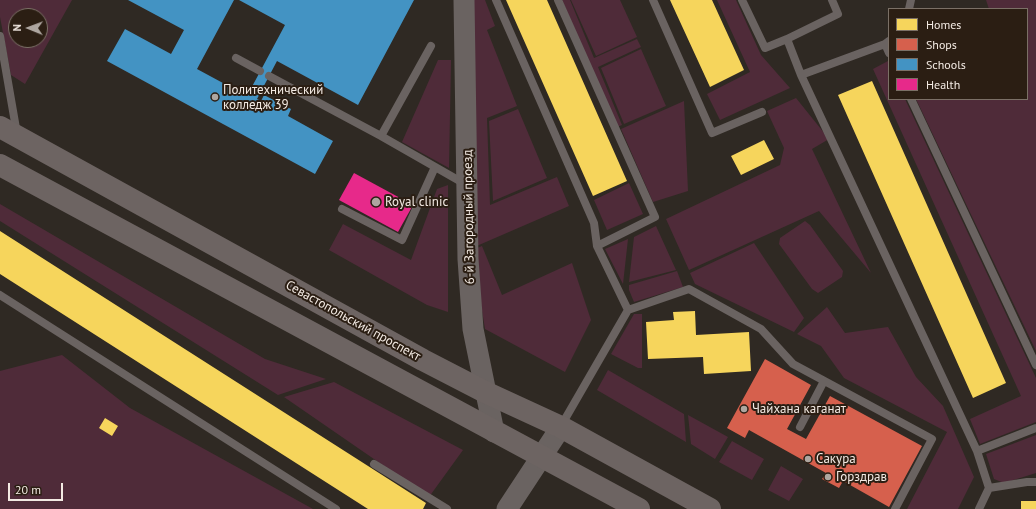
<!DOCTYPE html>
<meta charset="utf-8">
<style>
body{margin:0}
#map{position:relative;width:1036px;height:509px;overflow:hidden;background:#2f2923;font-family:"PT Sans",sans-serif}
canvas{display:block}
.legend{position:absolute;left:888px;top:8px;width:140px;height:92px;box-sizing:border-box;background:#2b1e13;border:1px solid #7b7066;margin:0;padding:5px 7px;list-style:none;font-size:12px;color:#f3eae3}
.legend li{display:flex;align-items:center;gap:8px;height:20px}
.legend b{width:20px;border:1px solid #7b7066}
.north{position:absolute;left:8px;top:8px;width:40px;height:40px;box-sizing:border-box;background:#2b1e13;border:1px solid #7b7066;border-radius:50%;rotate:271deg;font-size:11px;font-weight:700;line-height:16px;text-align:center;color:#f3eae3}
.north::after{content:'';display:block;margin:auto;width:14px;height:18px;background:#aea6a0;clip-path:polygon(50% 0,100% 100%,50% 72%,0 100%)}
.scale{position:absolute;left:8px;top:483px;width:55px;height:18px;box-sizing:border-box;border:2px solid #f3eae3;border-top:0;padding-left:5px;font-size:12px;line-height:14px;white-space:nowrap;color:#f3eae3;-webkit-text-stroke:3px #2b1e13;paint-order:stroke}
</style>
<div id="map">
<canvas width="1036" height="509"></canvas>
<ul class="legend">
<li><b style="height:11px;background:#f6d55c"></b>Homes</li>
<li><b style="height:11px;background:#d6604d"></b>Shops</li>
<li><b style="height:11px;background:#4393c3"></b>Schools</li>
<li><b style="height:11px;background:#e7298a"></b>Health</li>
</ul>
<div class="north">N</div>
<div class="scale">20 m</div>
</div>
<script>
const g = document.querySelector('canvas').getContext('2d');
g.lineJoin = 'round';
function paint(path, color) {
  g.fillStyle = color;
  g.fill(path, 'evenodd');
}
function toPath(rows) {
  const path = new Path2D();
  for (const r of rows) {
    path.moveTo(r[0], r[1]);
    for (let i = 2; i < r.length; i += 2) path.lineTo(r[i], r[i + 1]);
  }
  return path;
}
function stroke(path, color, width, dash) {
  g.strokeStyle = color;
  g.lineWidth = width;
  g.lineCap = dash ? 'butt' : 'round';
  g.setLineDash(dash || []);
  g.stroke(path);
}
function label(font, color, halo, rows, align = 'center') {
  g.font = font + ' "PT Sans",sans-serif';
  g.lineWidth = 4;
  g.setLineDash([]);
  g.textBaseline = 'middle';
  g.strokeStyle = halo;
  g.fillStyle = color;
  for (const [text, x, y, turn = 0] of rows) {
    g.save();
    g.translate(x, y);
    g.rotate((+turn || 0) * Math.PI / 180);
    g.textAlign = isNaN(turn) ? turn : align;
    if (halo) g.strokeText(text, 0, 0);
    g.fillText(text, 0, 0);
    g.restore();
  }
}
const green = toPath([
 [0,0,72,0,25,84,11,75,0,17],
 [16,16,40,16,40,40,16,40],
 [468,0,485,0,495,26,487,30,517,106,487,118,490,205,557,177,569,206,472,248],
 [562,0,570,0,594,58,637,39,641,47,598,67,622,125,617,127],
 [571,0,620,0,637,37,596,56],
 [717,0,736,0,761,55,790,88,720,120,707,94,750,72],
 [986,0,1036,0,1036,351,916,99,1027,99,1027,9,989,9],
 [641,49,666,106,624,124,601,68],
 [438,60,451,60,449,168,402,142],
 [888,61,889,99,905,99,1036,378,1036,422,980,444,970,419,1021,396,873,69],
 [796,98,829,139,812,149,871,273,819,211,689,270,666,219,780,165,784,148,767,111],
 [684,101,688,191,653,202,621,129],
 [518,109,547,178,493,201,489,121],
 [629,183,643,214,607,230,594,200],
 [448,185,448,312,427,305,329,250,343,224,411,260,437,189],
 [0,204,265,359,326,379,278,395,0,221],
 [805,221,810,225,843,271,842,277,818,293,812,289,779,244,780,238],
 [656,226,676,270,629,282,634,237],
 [628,239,623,284,605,249],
 [754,243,804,318,794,332,695,284,690,273],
 [482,246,502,295,572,263,591,320,565,372,485,329,472,250],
 [677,271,683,287,634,302,629,290,629,285],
 [827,307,845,333,888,327,916,377,943,406,974,477,958,509,907,509,947,432,844,378,821,346,797,334],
 [634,314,642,314,642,368,638,368,611,354],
 [62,355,130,408,313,509,0,509,0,371],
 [608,370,684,414,686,442,597,390],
 [334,382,463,450,429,497,284,397],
 [688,415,728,437,715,459,691,444],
 [1036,435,1036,473,1004,483,994,479,986,454],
 [732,441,764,459,752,480,719,462],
 [781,466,803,479,789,501,768,490]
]);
const homes = toPath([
 [506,0,547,0,627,181,593,196],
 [670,0,712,0,744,70,710,87],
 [872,81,1006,383,973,398,838,95],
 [764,140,774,159,741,175,731,156],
 [0,231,426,503,423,509,368,509,0,274],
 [695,311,696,335,749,332,751,371,704,374,703,357,648,359,646,322,674,320,673,312],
 [105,418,118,426,112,436,99,428],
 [1021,501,1036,501,1036,509,1021,509]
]);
const shops = toPath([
 [765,359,811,385,787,429,806,439,830,396,922,446,889,507,843,481,839,488,822,479,826,473,749,430,745,438,727,428]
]);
const schools = toPath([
 [128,0,234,0,197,69,247,96,285,25,239,0,414,0,358,105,277,61,257,99,261,101,264,95,291,109,288,116,333,141,315,174,107,61,125,29,171,54,184,30]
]);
const health = toPath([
 [354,173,413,205,398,232,339,200]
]);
const service = toPath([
 [496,0,594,223,597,246],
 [558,0,655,217,597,246,628,310,561,426],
 [653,0,712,133,762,112],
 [742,0,765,48,787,39,801,75,977,451,989,488,979,509],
 [909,9,911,0],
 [0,36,17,134],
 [787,39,838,14,832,0],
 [885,44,889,53],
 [431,46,381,136,465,184],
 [236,58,260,71],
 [801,75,885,44,889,41],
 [269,76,381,136],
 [911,99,1036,365],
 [342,209,402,240,435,167],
 [0,295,336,509],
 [628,310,689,289,761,329,793,364,932,439,895,509],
 [800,427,824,381],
 [977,451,1036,428],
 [374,464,447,509],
 [989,488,1027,482,1036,482]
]);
const tertiary = toPath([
 [464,0,468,259,473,329,494,432],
 [507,509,561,427]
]);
const secondary = toPath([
 [0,127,423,360,485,392,561,427,710,509],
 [0,165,639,509]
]);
const markers = [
 [215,97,4,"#aea6a0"],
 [376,202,5,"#aea6a0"],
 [744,409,4,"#aea6a0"],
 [808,459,4,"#aea6a0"],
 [828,477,4,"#aea6a0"]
];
const poiNames = [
 ["Политехнический",223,90],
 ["колледж 39",223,105],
 ["Royal clinic",385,202],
 ["Чайхана каганат",752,409],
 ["Сакура",816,459],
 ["Горздрав",836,477]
];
const streetNames = [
 ["6-й Загородный проезд",469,217,-91],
 ["Севастопольский проспект",353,321,29]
];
paint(green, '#4f2b39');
paint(homes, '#f6d55c');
paint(shops, '#d6604d');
paint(schools, '#4393c3');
paint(health, '#e7298a');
stroke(service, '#6a6361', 8);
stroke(tertiary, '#6a6361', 21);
stroke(secondary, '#6d6462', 22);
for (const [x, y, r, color] of markers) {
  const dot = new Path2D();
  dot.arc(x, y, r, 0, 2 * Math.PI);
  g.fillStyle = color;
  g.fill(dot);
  stroke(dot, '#2b1e13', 1.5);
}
label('13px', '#f3eae3', '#2b1e13', poiNames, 'left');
label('13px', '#f3eae3', '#2b1e13', streetNames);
</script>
